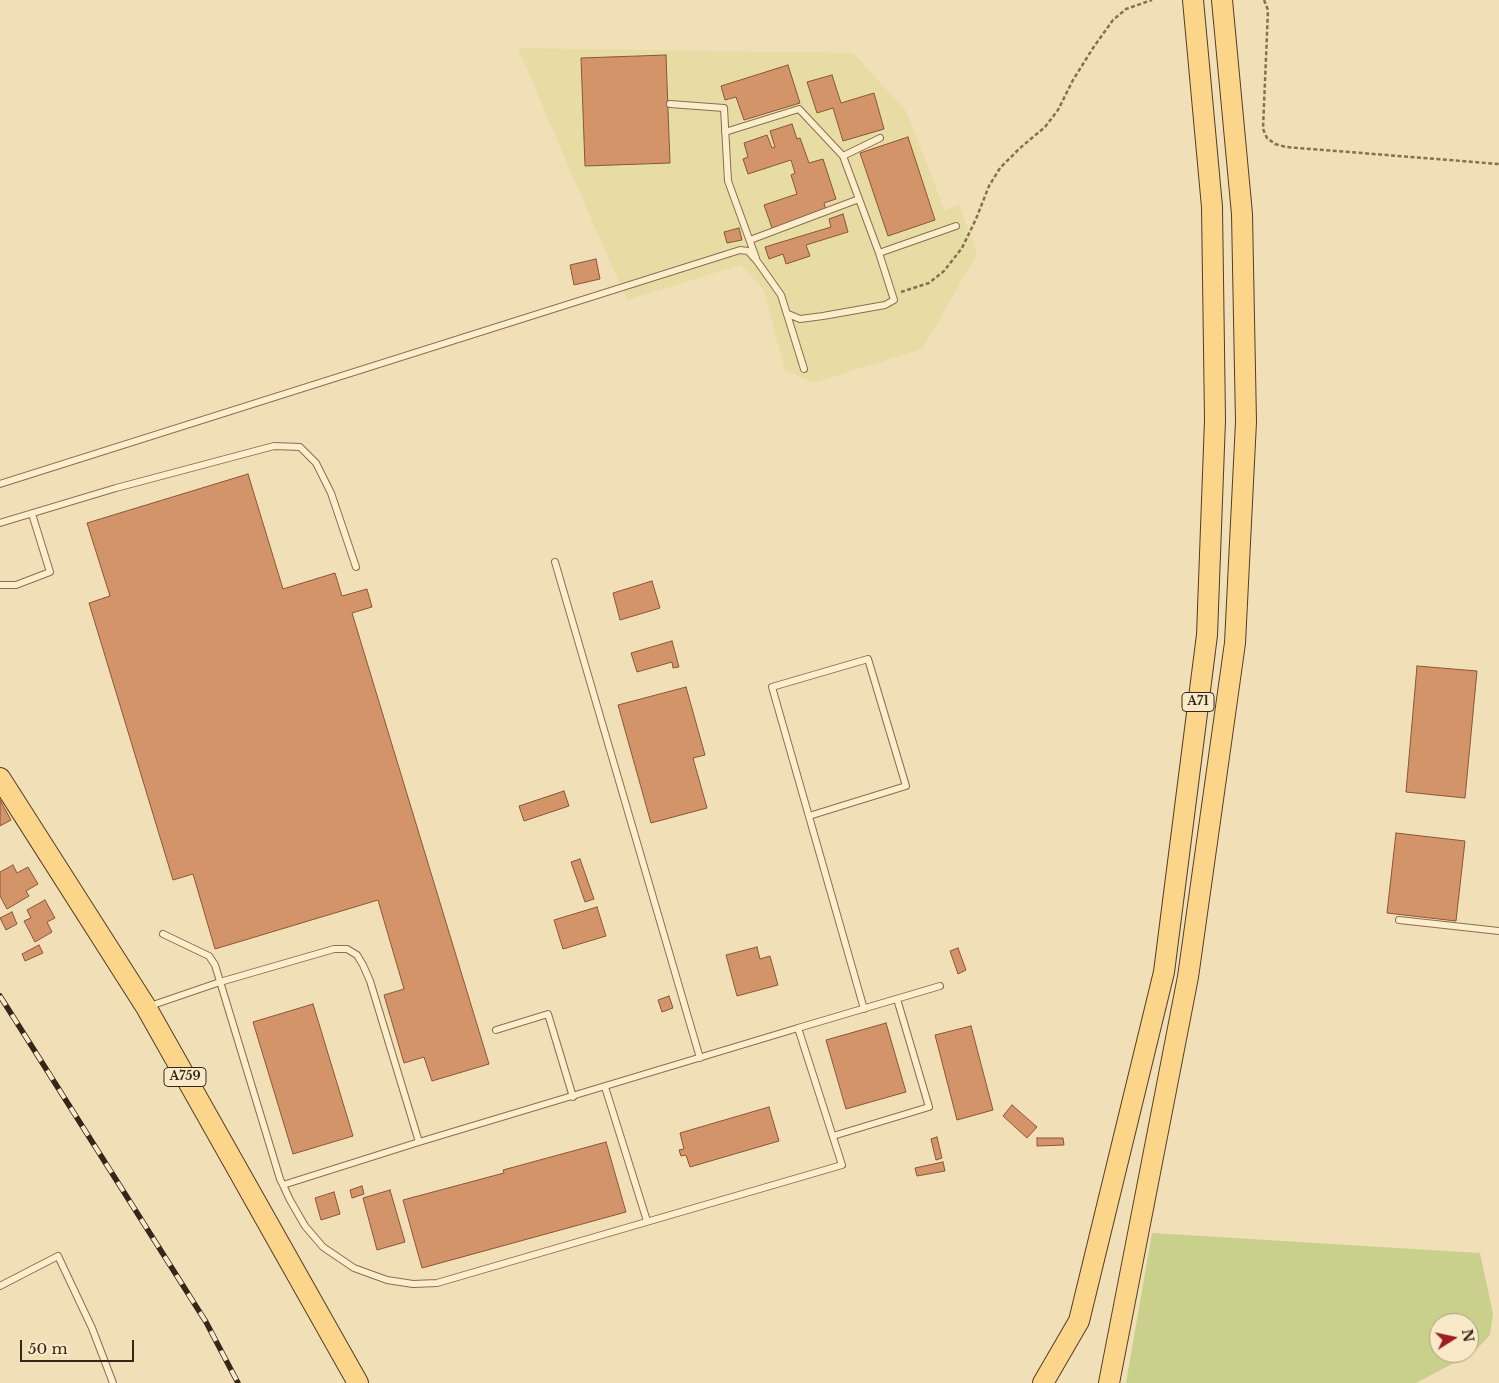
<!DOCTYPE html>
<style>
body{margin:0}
#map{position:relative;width:1499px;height:1383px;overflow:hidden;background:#f1dfb8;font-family:"Libre Baskerville",serif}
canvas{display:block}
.north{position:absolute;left:1429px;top:1313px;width:50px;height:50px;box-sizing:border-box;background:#f8eac8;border:1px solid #aa9c82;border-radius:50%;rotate:80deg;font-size:14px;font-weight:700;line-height:20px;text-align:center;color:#362619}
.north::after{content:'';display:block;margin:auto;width:18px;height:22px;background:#9d1d20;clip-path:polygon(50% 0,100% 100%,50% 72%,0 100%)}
.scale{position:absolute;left:20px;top:1340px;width:114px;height:22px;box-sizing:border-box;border:2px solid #362619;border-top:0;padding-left:6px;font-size:15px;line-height:18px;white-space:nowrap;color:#362619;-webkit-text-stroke:4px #f8eac8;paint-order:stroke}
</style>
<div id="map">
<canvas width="1499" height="1383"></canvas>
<div class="north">N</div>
<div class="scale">50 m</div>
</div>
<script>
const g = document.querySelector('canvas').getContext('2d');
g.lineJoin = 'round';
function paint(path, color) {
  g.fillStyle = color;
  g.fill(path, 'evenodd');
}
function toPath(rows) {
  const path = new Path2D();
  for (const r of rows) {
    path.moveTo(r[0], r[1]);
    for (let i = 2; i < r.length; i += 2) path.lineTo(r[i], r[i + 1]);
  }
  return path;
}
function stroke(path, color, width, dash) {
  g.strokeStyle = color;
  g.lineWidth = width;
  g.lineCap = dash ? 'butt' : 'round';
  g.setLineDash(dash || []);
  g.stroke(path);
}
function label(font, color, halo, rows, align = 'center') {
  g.font = font + ' "Libre Baskerville",serif';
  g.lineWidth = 5;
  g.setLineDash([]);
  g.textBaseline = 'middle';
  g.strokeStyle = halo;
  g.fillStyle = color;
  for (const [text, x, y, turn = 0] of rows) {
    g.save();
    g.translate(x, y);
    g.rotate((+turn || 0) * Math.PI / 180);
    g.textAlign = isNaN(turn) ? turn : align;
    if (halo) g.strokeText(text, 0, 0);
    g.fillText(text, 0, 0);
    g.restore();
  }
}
const farmland = toPath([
 [518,48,853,53,906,111,945,211,959,204,977,254,922,349,813,383,785,370,764,290,741,265,627,300,571,173]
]);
const green = toPath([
 [1152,1233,1480,1253,1493,1314,1490,1335,1473,1353,1416,1383,1126,1383],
 [1439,1323,1469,1323,1469,1353,1439,1353]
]);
const building = toPath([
 [666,55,670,163,585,166,581,58,666,55],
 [788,65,800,103,744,120,736,97,725,100,721,86,788,65],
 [832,75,841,103,874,93,884,129,843,141,833,108,817,113,807,82,832,75],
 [792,124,797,139,800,138,809,163,823,159,836,199,824,203,826,210,772,228,764,205,797,194,791,175,795,173,791,160,748,174,743,159,748,157,744,143,767,135,772,148,775,147,770,131,792,124],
 [908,137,935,220,888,236,860,153,908,137],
 [843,214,848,232,806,245,810,256,786,264,783,254,769,259,765,247,831,227,829,219,843,214],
 [739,228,742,240,727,243,724,232,739,228],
 [596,259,600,279,574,285,570,265,596,259],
 [248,474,283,589,335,573,342,596,367,589,372,607,352,613,489,1064,432,1081,424,1057,404,1063,384,995,404,989,378,900,215,949,193,874,173,880,89,603,110,596,87,523,248,474],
 [652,581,660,608,620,620,613,593,652,581],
 [672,641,679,667,673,668,672,662,637,672,631,653,672,641],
 [1417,666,1477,671,1465,798,1406,792,1417,666],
 [686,687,705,755,693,758,707,808,651,823,618,705,686,687],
 [564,791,569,806,524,821,519,806,564,791],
 [0,800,11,820,0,826,0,800],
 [1396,833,1465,841,1456,921,1387,913,1396,833],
 [580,859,594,899,585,902,571,862,580,859],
 [13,865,17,873,28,867,38,884,26,891,29,896,7,909,0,896,0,872,13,865],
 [45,900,55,918,47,922,52,932,35,942,24,921,31,918,27,910,45,900],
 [597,907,606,936,563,949,554,920,597,907],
 [12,912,17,924,6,930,0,918,12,912],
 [39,945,43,953,25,961,22,954,39,945],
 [757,947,760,959,770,956,778,985,737,996,726,955,757,947],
 [958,948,966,970,958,974,950,951,958,948],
 [669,996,673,1008,662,1012,658,1000,669,996],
 [313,1004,353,1136,293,1154,253,1022,313,1004],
 [886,1023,906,1092,846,1109,826,1040,886,1023],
 [971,1026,993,1110,957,1120,935,1035,971,1026],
 [1012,1105,1037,1127,1027,1138,1003,1116,1012,1105],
 [769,1107,779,1141,690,1167,686,1155,681,1156,679,1150,684,1149,680,1133,769,1107],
 [937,1137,942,1158,936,1160,931,1139,937,1137],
 [1037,1138,1063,1138,1064,1145,1037,1146,1037,1138],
 [606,1142,626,1212,422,1268,403,1200,504,1173,503,1170,606,1142],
 [943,1162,945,1171,917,1176,915,1168,943,1162],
 [362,1186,364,1194,352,1198,350,1190,362,1186],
 [390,1190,405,1242,377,1250,363,1198,390,1190],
 [334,1192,340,1214,321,1220,315,1198,334,1192]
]);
const path = toPath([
 [1264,0,1268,10,1263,129,1267,138,1275,144,1286,147,1499,164],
 [901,292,929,283,944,271,962,248,976,219,989,186,1000,168,1020,148,1045,127,1058,110,1073,80,1093,48,1113,20,1126,9,1152,0]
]);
const service = toPath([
 [670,104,724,108,728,181,756,258],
 [725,132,799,109,843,156],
 [750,240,859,199],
 [879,253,956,226],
 [788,314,800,319,823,316,885,305,894,300,879,253,843,156,880,138],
 [0,484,740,250,748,251,757,261,781,295,804,369],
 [0,523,116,488,274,446,300,447,316,463,331,493,356,567],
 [555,562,700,1058],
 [0,585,16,585,50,572,32,514],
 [809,816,906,786,868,659,772,687,864,1009],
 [1399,920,1499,931],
 [163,934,209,956,215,965,280,1179,283,1185,290,1200,305,1226,323,1247,354,1268,387,1280,413,1284,437,1283,842,1165,798,1028,419,1142,283,1185],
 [150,1006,220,982,334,949,347,949,357,955,363,965,370,981,419,1142],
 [798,1028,940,986],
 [496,1030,548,1014,573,1097],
 [605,1087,647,1221],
 [833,1136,929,1107,897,999],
 [0,1286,58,1256,92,1328,113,1383]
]);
const primary = toPath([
 [0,778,146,1007,358,1383],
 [1043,1383,1079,1321,1164,972,1207,635,1215,420,1212,207,1193,0],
 [1109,1383,1188,977,1235,643,1246,422,1242,214,1222,0]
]);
const rail = toPath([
 [0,996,206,1322,238,1383]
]);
const shields = [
 [1198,702,32],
 [185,1077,42]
];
const shieldNames = [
 ["A71",1198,702],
 ["A759",185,1077]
];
paint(farmland, '#e8dca5');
paint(green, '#c9d08c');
paint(building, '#d3946a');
stroke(building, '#8a5636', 1);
stroke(service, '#896e52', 8);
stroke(primary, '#553c27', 22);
stroke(path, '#896e52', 2.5, [4, 2.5]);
stroke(service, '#fcedcb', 6);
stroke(primary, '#fad58a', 20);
stroke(rail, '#362619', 5.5);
stroke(rail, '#f8eac8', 4, [11]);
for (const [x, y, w] of shields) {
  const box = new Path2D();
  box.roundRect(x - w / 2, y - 9.5, w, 19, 4);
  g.fillStyle = '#f8eac8';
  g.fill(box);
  stroke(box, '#362619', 1);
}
label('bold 12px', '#362619', null, shieldNames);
</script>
